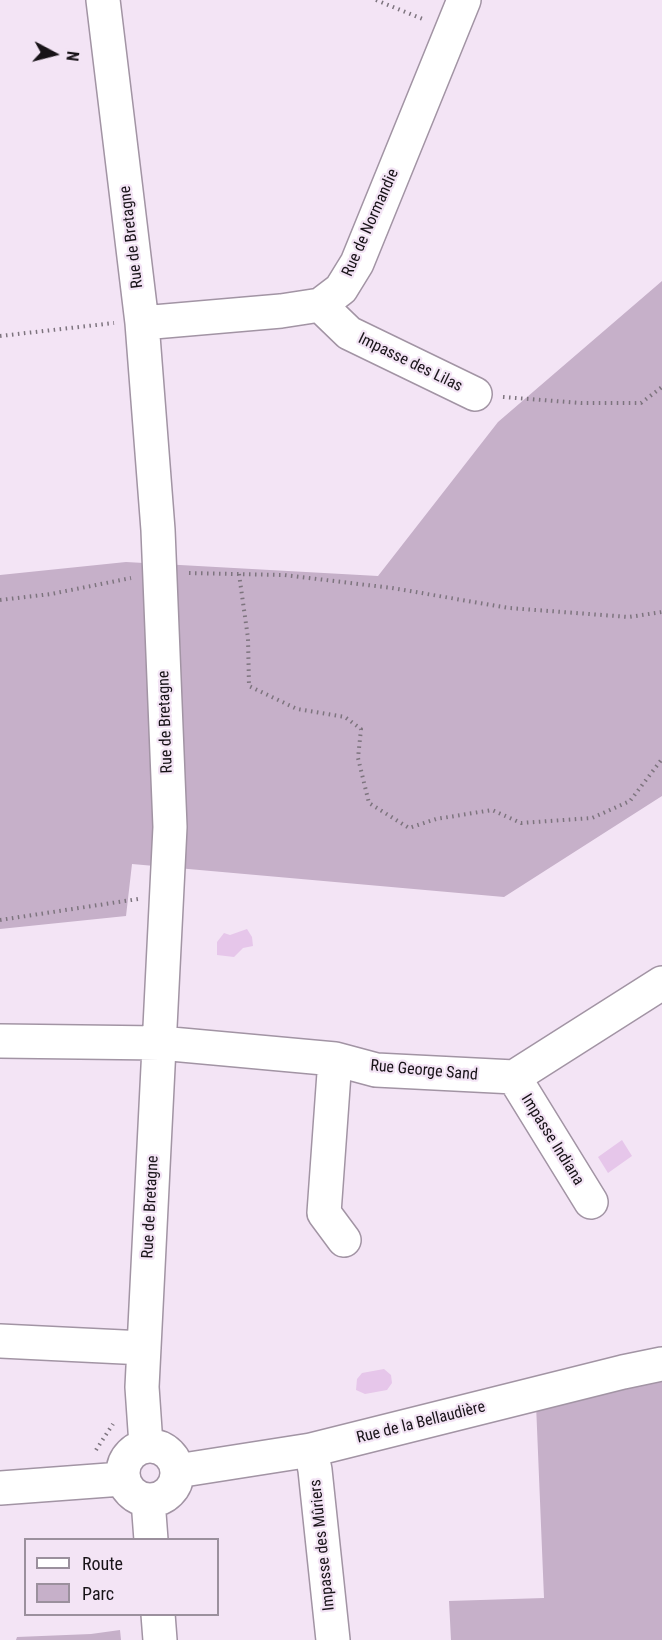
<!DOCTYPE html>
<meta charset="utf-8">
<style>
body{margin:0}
#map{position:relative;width:662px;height:1640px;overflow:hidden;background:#f3e4f5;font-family:"Roboto Condensed",sans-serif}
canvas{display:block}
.legend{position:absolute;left:24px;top:1538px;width:195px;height:78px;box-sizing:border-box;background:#f3e4f5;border:2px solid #9b909d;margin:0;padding:8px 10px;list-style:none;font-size:18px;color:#181318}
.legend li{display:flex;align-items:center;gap:12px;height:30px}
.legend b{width:30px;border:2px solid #9b909d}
.north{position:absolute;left:24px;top:24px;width:60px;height:60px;-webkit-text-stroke:4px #f3e4f5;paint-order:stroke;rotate:97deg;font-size:16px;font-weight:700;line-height:24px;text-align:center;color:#181318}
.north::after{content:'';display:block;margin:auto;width:21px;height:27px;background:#181318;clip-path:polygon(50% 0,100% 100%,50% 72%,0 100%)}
</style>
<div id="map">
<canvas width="662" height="1640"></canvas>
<ul class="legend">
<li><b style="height:8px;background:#fff"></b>Route</li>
<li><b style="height:16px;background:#c6b0c9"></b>Parc</li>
</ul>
<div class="north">N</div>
</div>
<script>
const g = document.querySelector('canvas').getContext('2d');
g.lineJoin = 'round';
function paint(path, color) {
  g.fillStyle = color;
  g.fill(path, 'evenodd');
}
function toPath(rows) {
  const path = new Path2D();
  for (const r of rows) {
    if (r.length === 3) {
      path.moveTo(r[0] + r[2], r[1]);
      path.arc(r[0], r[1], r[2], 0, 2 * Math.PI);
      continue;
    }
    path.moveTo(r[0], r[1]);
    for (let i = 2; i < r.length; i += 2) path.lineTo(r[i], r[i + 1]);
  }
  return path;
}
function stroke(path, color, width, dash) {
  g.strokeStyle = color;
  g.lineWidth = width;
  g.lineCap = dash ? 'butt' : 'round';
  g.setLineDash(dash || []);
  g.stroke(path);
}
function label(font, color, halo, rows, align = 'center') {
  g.font = font + ' "Roboto Condensed",sans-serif';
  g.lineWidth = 4.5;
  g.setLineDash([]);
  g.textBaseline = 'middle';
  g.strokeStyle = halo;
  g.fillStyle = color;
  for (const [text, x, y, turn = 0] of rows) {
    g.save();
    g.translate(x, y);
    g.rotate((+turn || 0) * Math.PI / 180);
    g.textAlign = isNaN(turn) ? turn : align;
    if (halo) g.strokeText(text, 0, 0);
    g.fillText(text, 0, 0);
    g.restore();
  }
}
const green = toPath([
 [662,281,662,796,504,897,132,864,126,916,0,929,0,575,126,562,378,576,498,422],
 [662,1381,662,1640,451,1640,449,1601,544,1598,536,1404],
 [120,1630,121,1640,16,1640,17,1637,91,1634]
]);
const water = toPath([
 [247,929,252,937,253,946,243,948,234,957,217,955,217,942,224,933,230,935],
 [622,1140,632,1156,608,1173,598,1157],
 [384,1369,391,1375,392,1383,387,1390,365,1394,356,1390,357,1379,362,1373]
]);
const path = toPath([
 [376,0,425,20],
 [0,336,114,323],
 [503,397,581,403,641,403,662,387],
 [189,573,284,575,392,588,509,608,629,617,662,612],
 [239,574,248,638,249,686,297,709,345,717,361,729,358,758,369,803,409,828,436,819,492,810,521,823,592,818,630,801,662,759],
 [0,600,51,594,131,578],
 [0,920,138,899],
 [96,1450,113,1424]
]);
const minor = toPath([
 [103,0,142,323,158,530,170,827,142,1387,146,1445],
 [320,305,349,333,475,394],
 [142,323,281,311,320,305,341,289,357,263,464,0],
 [0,1041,160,1043,335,1059,376,1070,514,1077,662,983],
 [335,1059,324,1213,344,1240],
 [514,1077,591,1202],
 [0,1341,144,1348],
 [150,1473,27],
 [311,1450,315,1470,333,1640],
 [177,1471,311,1450,623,1372,662,1364],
 [0,1488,122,1479],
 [148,1500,151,1540],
 [158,1614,160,1640]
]);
const streetNames = [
 ["Rue de Normandie",371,223,-66],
 ["Rue de Bretagne",132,237,-97],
 ["Impasse des Lilas",410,363,26],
 ["Rue de Bretagne",166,722,-92],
 ["Rue George Sand",424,1071,5],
 ["Impasse Indiana",552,1140,58],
 ["Rue de Bretagne",151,1207,-87],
 ["Rue de la Bellaudière",421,1423,-14],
 ["Impasse des Mûriers",323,1545,-96]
];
paint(green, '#c6b0c9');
paint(water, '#e6c6ea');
stroke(minor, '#a294a4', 36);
stroke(path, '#7d747e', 4, [1.5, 4.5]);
stroke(minor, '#fff', 33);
label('16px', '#181318', '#f3e4f5', streetNames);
</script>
